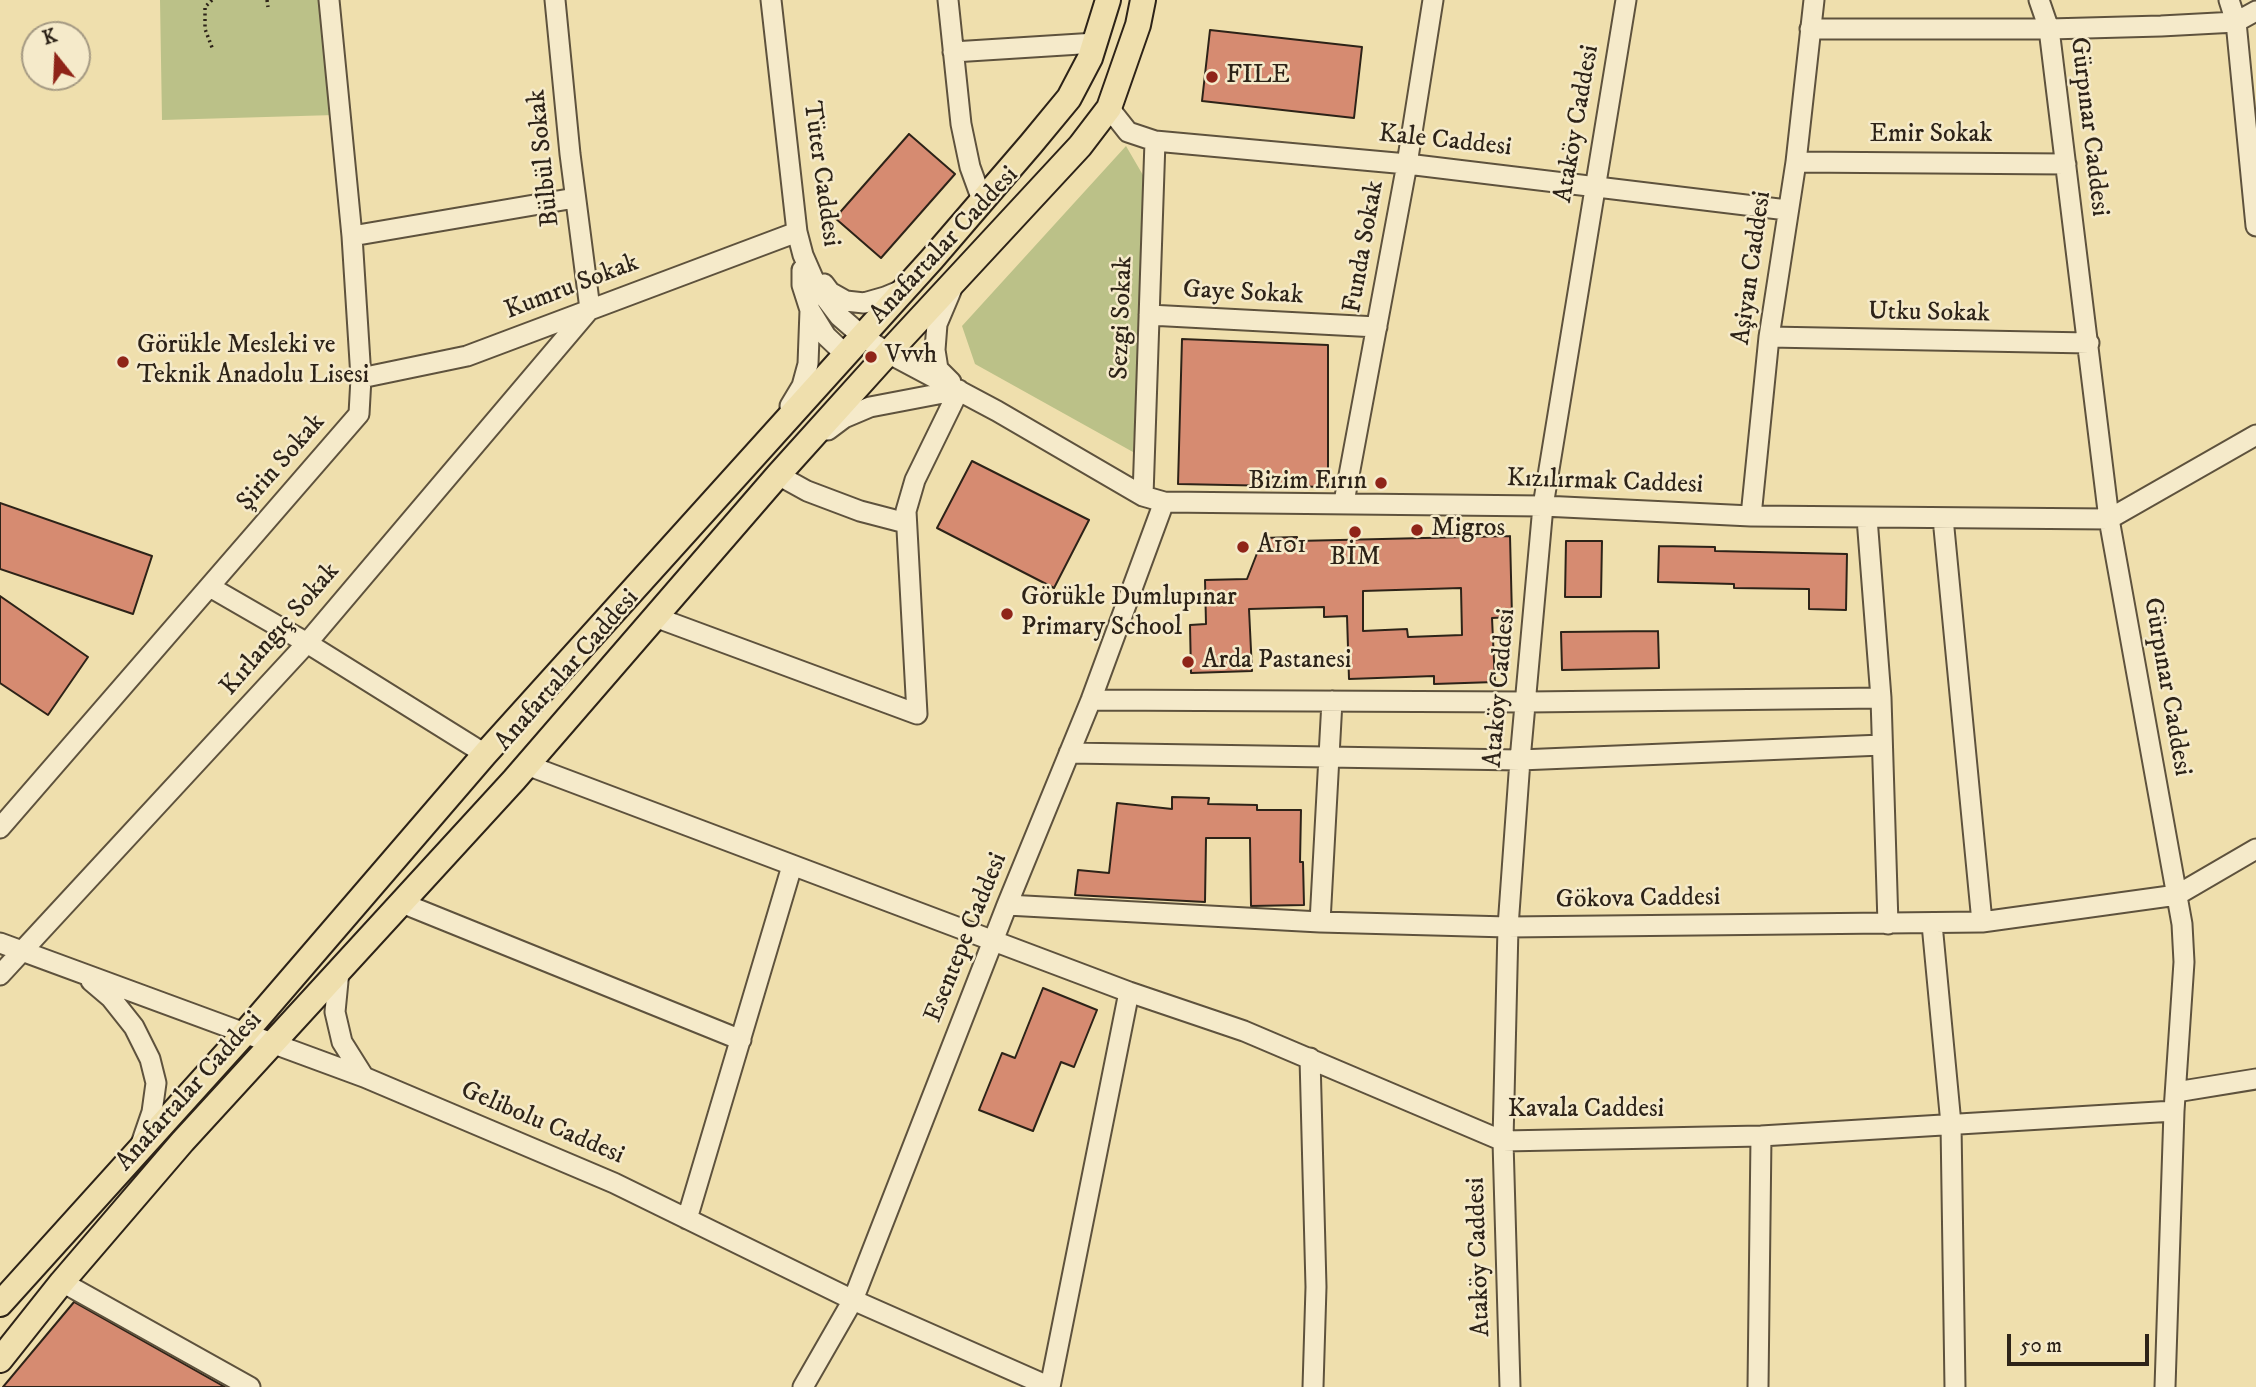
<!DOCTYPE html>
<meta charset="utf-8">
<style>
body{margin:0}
#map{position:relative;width:2256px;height:1387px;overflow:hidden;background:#efdfad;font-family:"IM FELL DW Pica",serif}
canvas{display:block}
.north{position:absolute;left:21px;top:21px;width:70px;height:70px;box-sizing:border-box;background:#f5eaca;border:2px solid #a59a83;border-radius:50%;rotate:342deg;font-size:19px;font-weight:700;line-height:28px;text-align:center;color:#2d2318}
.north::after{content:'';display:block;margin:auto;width:24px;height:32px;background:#8f2418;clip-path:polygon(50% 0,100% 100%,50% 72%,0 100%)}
.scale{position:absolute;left:2007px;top:1334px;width:142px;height:32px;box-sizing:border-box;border:4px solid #2d2318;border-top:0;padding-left:9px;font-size:21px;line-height:24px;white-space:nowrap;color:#2d2318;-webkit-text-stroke:5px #f5eaca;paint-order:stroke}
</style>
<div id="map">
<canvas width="2256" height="1387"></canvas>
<div class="north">K</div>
<div class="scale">50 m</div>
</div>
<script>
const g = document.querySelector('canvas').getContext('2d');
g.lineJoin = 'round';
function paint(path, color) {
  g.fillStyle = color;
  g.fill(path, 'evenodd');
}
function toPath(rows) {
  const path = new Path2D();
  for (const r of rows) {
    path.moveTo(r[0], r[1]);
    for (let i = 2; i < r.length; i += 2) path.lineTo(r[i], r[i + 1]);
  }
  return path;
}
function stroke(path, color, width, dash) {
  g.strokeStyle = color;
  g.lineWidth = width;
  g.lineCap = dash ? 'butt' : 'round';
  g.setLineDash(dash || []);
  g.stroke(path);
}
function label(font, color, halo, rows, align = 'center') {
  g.font = font + ' "IM FELL DW Pica",serif';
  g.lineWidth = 5;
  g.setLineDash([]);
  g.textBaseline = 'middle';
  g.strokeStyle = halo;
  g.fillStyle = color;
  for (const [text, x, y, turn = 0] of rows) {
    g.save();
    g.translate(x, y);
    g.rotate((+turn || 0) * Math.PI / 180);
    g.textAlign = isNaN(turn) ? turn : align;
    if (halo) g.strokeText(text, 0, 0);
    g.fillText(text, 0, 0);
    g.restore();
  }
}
const green = toPath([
 [160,0,321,0,335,115,162,120],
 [1126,146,1147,182,1133,452,975,364,962,326]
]);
const building = toPath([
 [1210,30,1362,47,1354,118,1202,101,1210,30],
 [909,134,955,174,881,258,835,218,909,134],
 [1182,339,1328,345,1328,487,1178,484,1182,339],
 [972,461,1089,520,1054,588,937,528,972,461],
 [0,503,152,556,133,614,0,569,0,503],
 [1510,536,1512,617,1492,618,1495,682,1434,684,1434,676,1349,679,1347,616,1324,617,1324,607,1249,609,1252,671,1191,673,1190,625,1206,624,1205,580,1247,579,1263,538,1297,537,1297,541,1510,536],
 [1461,588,1462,635,1408,637,1407,629,1363,631,1363,591,1461,588],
 [1566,541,1602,541,1601,597,1565,597,1566,541],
 [1659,546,1715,547,1715,551,1847,554,1846,610,1809,609,1809,589,1734,588,1734,584,1658,582,1659,546],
 [0,596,88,657,48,715,0,683,0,596],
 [1658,631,1659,668,1562,670,1561,632,1658,631],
 [1172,797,1209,798,1208,804,1257,805,1257,810,1301,810,1300,862,1303,862,1304,905,1251,906,1250,838,1206,838,1205,902,1075,895,1078,870,1109,873,1117,803,1172,809,1172,797],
 [1043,988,1097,1010,1074,1067,1061,1062,1033,1131,979,1110,1002,1053,1015,1058,1043,988],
 [74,1302,225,1387,3,1387,74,1302]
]);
const path = toPath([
 [212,0,205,7,205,29,213,50],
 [267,0,268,7]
]);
const minor = toPath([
 [771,0,797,232,803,255,817,287,839,316,862,336,888,353,997,411,1143,496,1164,502,1543,506,1751,516,2109,519,2256,435],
 [948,0,961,124,970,167,982,200],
 [2039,0,2049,29,2109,519,2182,924,2184,962,2174,1111,2165,1387],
 [2229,0,2236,22,2256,226],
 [1810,29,2049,29,2161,26,2236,22,2256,11],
 [953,52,1096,43],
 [1109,108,1128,132,1155,141,1407,164,1787,210],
 [1796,162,2066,164],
 [352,236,575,198],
 [802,270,802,285,810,310,826,336,845,354],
 [824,284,830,292,846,301,864,303,885,297,904,289],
 [951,291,937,324,935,350,938,369,951,382],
 [1149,315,1377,327],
 [1769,337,2089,343],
 [361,378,467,356,797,232],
 [790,406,802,386,808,364,810,310],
 [828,430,844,418,870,407,959,390],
 [787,466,778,475,807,491,860,511,906,523],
 [1143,496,1155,141],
 [1344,502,1407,164,1433,0],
 [1751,516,1769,337,1796,162,1814,0],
 [1867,518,1881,698,1888,924],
 [1943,518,1982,922],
 [210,587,307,643,485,754],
 [655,617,917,714,906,511,915,480,959,390],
 [1091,700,1527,702,1881,698],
 [1069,753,1520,760,1882,745],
 [527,765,1129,992,1244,1031,1503,1141,1761,1136,2174,1111],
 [0,828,359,414,361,378,352,236,329,0],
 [402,903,741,1040],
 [1007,905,1320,922,1508,927,1982,922,2177,895,2256,849],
 [1320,922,1332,701],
 [1932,924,1951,1124,1955,1387],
 [0,943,364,1077,614,1183,853,1300,1050,1387],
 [339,971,335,1012,342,1042,364,1077],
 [0,975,307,643,590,309,570,154,555,0],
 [91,981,111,998,134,1027,150,1059,156,1083,152,1112,141,1144],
 [1310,1058,1316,1287,1313,1387],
 [2176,1092,2256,1079],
 [687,1219,792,866],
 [62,1282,250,1387],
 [803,1387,853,1300,1007,905,1091,700,1164,502],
 [1050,1387,1129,992],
 [1510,1387,1503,1141,1508,927,1520,760,1543,506,1626,0],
 [1758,1387,1761,1136]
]);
const major = toPath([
 [0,1304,244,1034,485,754,932,259,1031,144,1069,98,1090,58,1108,0],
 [0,1360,62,1282,183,1141,514,780,778,475,888,353,1080,146,1109,108,1138,25,1143,0]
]);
const markers = [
 [1212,77,7,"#8f2418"],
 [871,357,7,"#8f2418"],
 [123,362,7,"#8f2418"],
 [1381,483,7,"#8f2418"],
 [1417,530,7,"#8f2418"],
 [1355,532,7,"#8f2418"],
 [1243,547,7,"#8f2418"],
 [1007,614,7,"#8f2418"],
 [1188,662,7,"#8f2418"]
];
const poiNames = [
 ["FILE",1226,77],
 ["Görükle Mesleki ve",137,347],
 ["Teknik Anadolu Lisesi",137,377],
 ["Vvvh",885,357],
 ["Bizim Fırın",1367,483,"right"],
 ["Migros",1431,530],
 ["A101",1257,547],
 ["BİM",1355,559,"center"],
 ["Görükle Dumlupınar",1021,599],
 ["Primary School",1021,629],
 ["Arda Pastanesi",1202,662]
];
const streetNames = [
 ["Ataköy Caddesi",1578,124,-80],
 ["Gürpınar Caddesi",2088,127,83],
 ["Emir Sokak",1931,136],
 ["Kale Caddesi",1445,142,6],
 ["Bülbül Sokak",545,158,-96],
 ["Tüter Caddesi",820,174,82],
 ["Anafartalar Caddesi",945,246,-47],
 ["Funda Sokak",1365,247,-80],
 ["Aşiyan Caddesi",1753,268,-82],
 ["Kumru Sokak",572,288,-21],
 ["Gaye Sokak",1243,294,3],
 ["Utku Sokak",1929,314,1],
 ["Sezgi Sokak",1123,318,-88],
 ["Şirin Sokak",282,463,-49],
 ["Kızılırmak Caddesi",1605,483,2],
 ["Kırlangıç Sokak",281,630,-49],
 ["Anafartalar Caddesi",568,671,-49],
 ["Gürpınar Caddesi",2166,687,80],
 ["Ataköy Caddesi",1501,688,-85],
 ["Gökova Caddesi",1638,900,-1],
 ["Esentepe Caddesi",967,938,-68],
 ["Anafartalar Caddesi",190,1092,-48],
 ["Kavala Caddesi",1586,1111],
 ["Gelibolu Caddesi",542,1124,23],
 ["Ataköy Caddesi",1480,1257,-92]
];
paint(green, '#bbc188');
paint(building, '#d68b71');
stroke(building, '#2d2318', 2);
stroke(minor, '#5e523d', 23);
stroke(major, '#2d2318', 28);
stroke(path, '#2d2318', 3.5, [2, 3.5]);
stroke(minor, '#f5eaca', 19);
stroke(major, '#efdfad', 24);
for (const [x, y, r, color] of markers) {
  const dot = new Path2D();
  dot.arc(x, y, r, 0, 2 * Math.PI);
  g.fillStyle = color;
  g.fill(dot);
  stroke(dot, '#f5eaca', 2.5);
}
label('26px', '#2d2318', '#f5eaca', poiNames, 'left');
label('26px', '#2d2318', '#f5eaca', streetNames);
</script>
